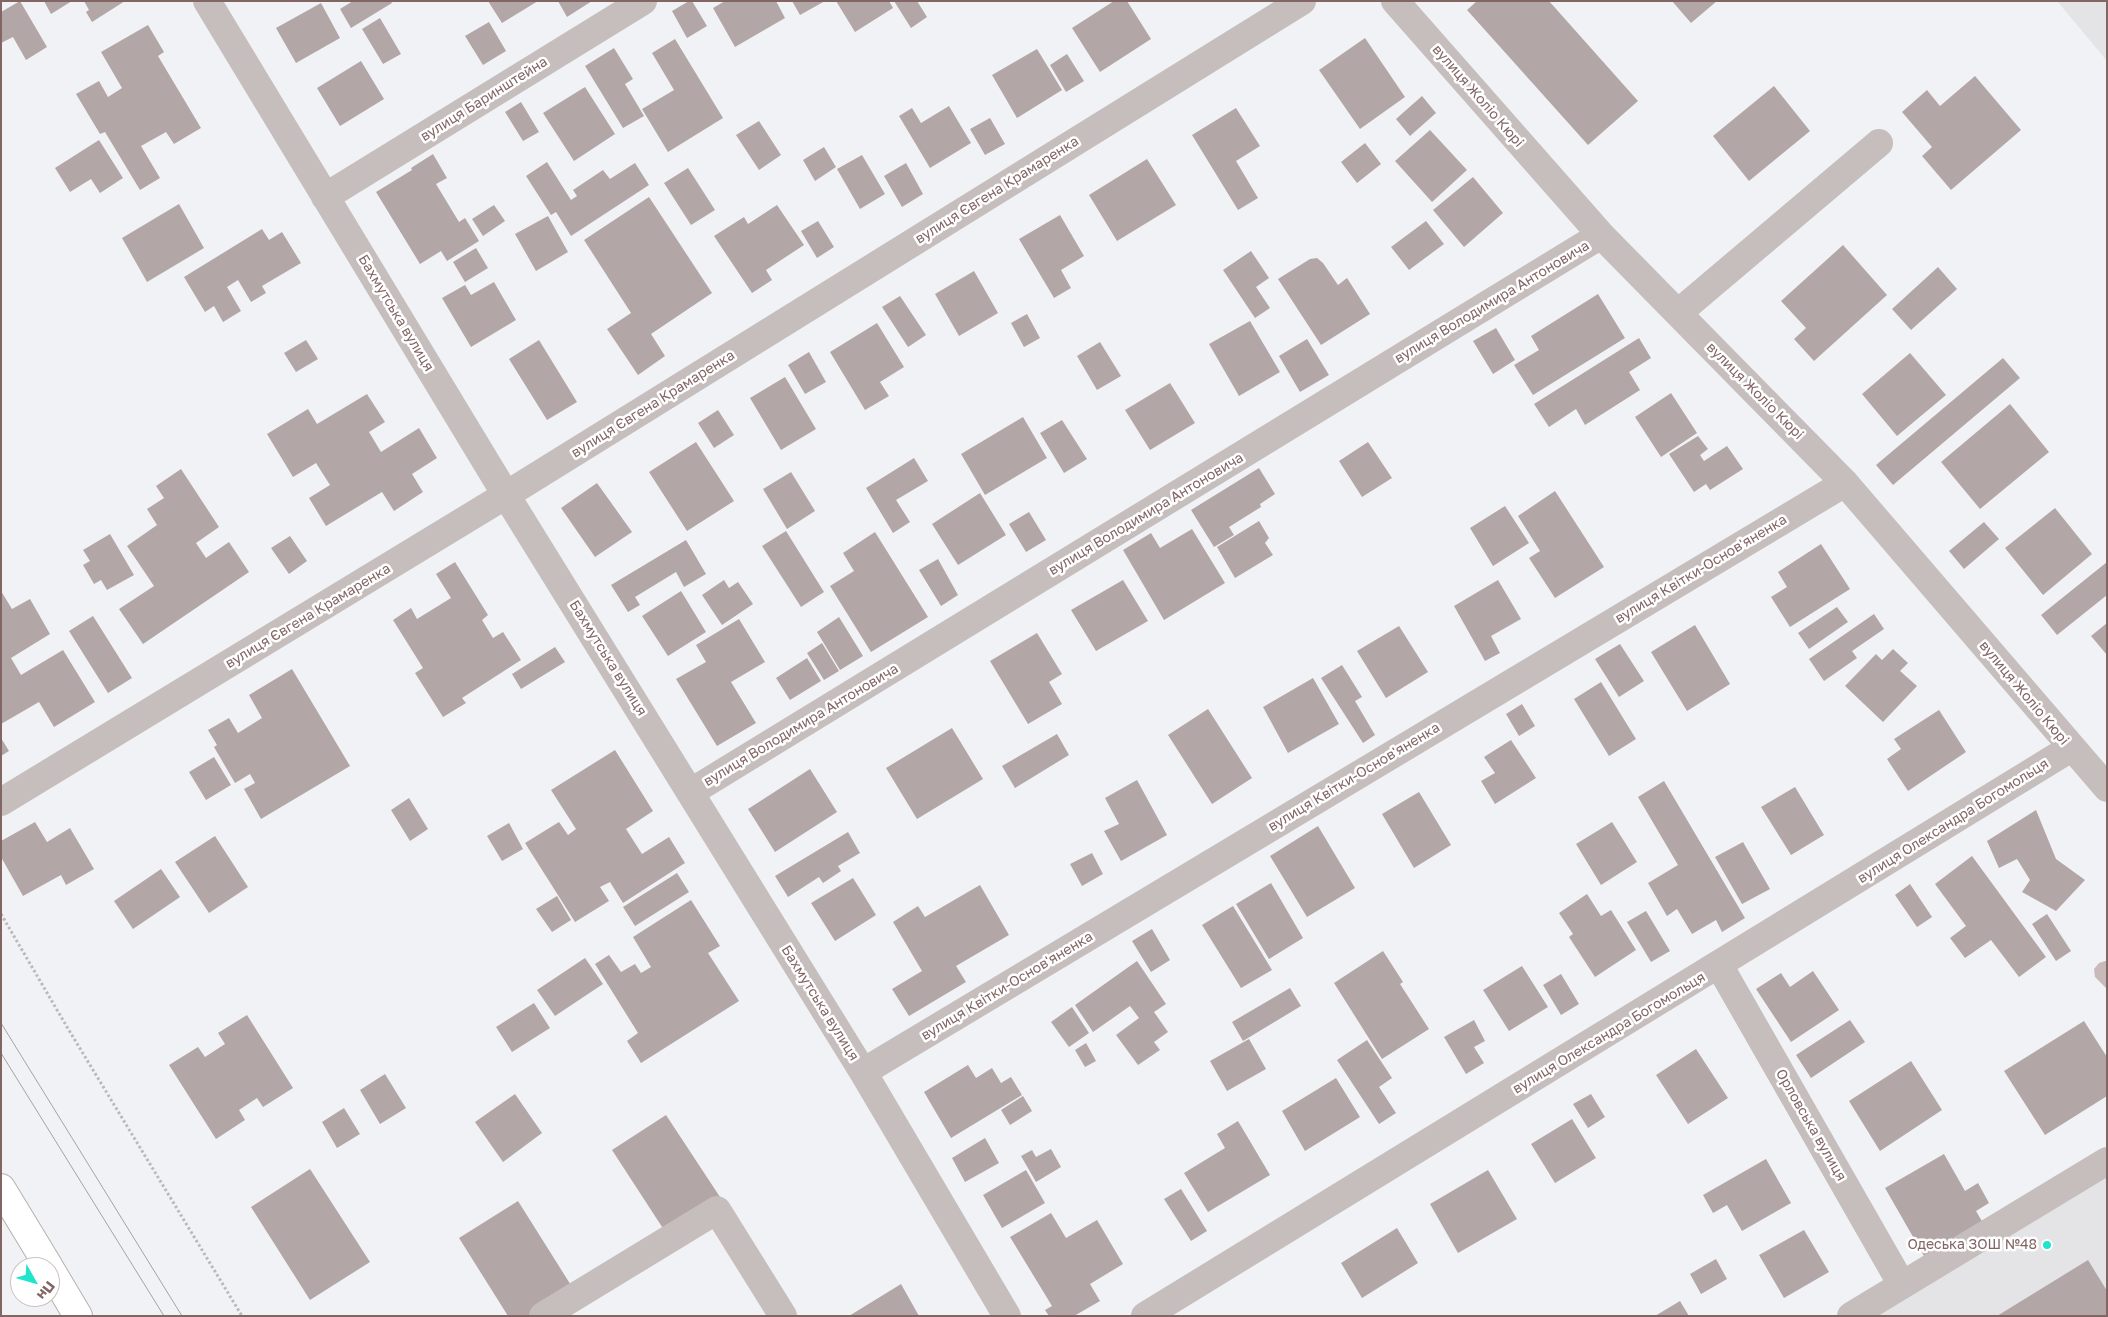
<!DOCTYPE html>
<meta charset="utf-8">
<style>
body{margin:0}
#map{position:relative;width:2108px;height:1317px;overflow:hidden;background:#f1f2f5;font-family:"Golos Text",sans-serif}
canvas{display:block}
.frame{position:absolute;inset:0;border:2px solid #826663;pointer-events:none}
.north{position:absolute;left:10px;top:1257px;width:50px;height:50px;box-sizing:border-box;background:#fff;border:1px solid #cdc2c1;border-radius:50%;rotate:128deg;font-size:14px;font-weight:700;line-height:20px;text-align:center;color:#826663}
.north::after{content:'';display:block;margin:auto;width:18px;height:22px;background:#20e5cc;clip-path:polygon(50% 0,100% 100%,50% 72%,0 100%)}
</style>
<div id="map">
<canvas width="2108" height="1317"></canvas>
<div class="frame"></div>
<div class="north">Пн</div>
</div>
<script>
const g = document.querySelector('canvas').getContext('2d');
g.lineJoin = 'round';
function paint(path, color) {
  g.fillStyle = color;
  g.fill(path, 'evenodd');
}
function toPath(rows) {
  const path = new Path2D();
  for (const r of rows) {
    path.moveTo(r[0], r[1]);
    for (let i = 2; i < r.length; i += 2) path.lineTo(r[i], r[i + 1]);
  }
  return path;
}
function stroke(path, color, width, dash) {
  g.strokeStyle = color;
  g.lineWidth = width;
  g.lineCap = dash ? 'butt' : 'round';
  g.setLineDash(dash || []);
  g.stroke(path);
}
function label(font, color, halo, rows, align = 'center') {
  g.font = font + ' "Golos Text",sans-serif';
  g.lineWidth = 5;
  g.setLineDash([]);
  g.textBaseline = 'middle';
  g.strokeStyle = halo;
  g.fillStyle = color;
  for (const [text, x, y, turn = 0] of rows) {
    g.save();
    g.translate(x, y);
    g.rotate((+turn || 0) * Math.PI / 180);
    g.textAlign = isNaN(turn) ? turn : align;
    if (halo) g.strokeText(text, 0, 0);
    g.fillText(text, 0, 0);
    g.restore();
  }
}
const built = toPath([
 [2057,1,2107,1,2107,61],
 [2107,1174,2107,1316,1868,1316]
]);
const water = toPath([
 [2105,961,2107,961,2107,989,2095,977,2094,969,2099,963]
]);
const building = toPath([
 [20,1,47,47,26,60,13,37,1,43,1,12],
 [44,1,72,1,51,14],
 [84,1,125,1,92,22,86,12,89,10],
 [353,1,391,1,392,3,351,28,340,9],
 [488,1,538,1,502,23],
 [558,1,592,1,567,17],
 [689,1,692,1,707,26,687,38,672,11],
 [725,1,776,1,785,18,735,47,713,8],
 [792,1,825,1,800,15],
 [836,1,889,1,893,8,855,32],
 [894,1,917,1,927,17,911,28],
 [1114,1,1127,1,1151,39,1100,72,1072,28],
 [1477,1,1549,1,1638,101,1588,145,1467,10],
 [1672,1,1717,1,1691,23],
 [321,3,340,38,296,63,276,28],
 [380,18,401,54,383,64,362,29],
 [489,22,506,51,483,65,465,36],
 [148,25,164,52,158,56,201,128,174,144,166,132,141,146,160,178,140,190,105,132,100,134,76,94,99,81,108,97,122,88,101,52],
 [1365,38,1405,97,1360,129,1319,70],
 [675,39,723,118,668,152,642,109,674,90,652,53],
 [614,48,633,79,625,84,644,116,623,128,585,66],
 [1037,49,1062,90,1017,118,992,75],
 [1067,54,1084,81,1066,92,1050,65],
 [361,61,384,99,340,126,317,88],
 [1975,76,2021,130,1951,190,1922,156,1932,147,1902,112,1927,90,1940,106],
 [1774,86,1810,131,1749,181,1713,136],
 [585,87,615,134,574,161,543,113],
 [1422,96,1436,113,1410,136,1396,119],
 [521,102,539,132,523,141,505,112],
 [949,106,971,143,930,168,899,116,912,108,921,123],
 [1236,108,1260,146,1236,161,1258,198,1238,210,1192,135],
 [990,118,1005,144,985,155,970,129],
 [759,121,781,155,759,170,736,135],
 [1430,130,1467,170,1432,202,1395,161],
 [99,140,123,178,100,193,91,179,70,192,55,168],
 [1365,143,1381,164,1357,183,1341,162],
 [824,147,836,167,815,181,803,160],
 [433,154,447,178,436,184,459,222,465,218,479,241,447,261,441,251,420,264,376,192,412,170,411,168],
 [862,155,885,194,860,209,837,169],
 [1147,159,1176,205,1117,241,1089,195],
 [547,162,571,200,577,196,573,190,603,170,610,179,635,163,649,185,571,236,556,212,551,215,526,176],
 [906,163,923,194,902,207,884,176],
 [688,168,715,210,691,225,664,183],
 [1473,177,1503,213,1464,247,1433,210],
 [649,197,712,293,651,334,665,356,638,375,607,329,631,313,584,240],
 [179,204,204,248,147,282,122,238],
 [494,205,505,221,483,236,472,219],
 [777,205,804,245,766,270,772,280,752,293,714,236,744,217,748,224],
 [1060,215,1084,256,1061,270,1071,288,1054,298,1019,239],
 [548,216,568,252,536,271,515,234],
 [818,221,834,247,817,258,801,231],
 [1426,221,1444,244,1409,270,1391,247],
 [262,229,269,240,282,232,301,263,262,286,266,293,251,302,238,280,227,287,241,311,223,322,214,306,205,312,184,277],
 [1843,245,1887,295,1814,361,1794,339,1806,328,1781,301],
 [476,248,488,268,465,282,453,262],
 [1251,251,1269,278,1256,287,1270,308,1255,318,1223,270],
 [1317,258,1323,263,1338,285,1347,278,1370,314,1321,345,1278,279,1310,259],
 [1938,267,1957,289,1911,330,1892,309],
 [974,271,998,313,959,336,935,294],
 [494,282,516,320,471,347,442,298,465,285,471,295],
 [1598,294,1625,338,1533,395,1514,365,1539,350,1531,336],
 [900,296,926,335,908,347,882,307],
 [1027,314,1040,338,1024,347,1011,323],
 [1250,321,1280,372,1239,396,1209,344],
 [877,323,904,367,880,382,889,396,865,410,830,352],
 [1496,328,1515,360,1493,374,1473,341],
 [1639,338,1651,358,1629,372,1640,390,1585,425,1576,409,1549,427,1534,404],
 [1307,339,1329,375,1300,392,1279,356],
 [306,340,318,359,296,372,284,353],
 [539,340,577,402,547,420,509,359],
 [1100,342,1121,376,1097,390,1077,356],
 [809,352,826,382,805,394,788,365],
 [1910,353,1946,395,1897,436,1862,394],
 [2003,358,2020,378,1893,485,1876,465],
 [785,377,816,429,781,450,750,398],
 [1170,383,1195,423,1150,450,1125,410],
 [1671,393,1697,433,1661,457,1635,417],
 [367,394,385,422,369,432,381,452,419,428,437,458,412,474,423,492,394,511,382,492,326,526,309,498,330,485,316,463,293,477,267,434,308,409,317,424],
 [2010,404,2049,452,1980,509,1941,462],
 [718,410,734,435,714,448,698,423],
 [1023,417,1047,458,985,495,961,454],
 [1062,420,1087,459,1064,473,1040,433],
 [1698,436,1708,449,1700,455,1704,461,1727,446,1743,469,1710,490,1706,484,1694,492,1669,454],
 [696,442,734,501,687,531,649,472],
 [1368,442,1392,478,1362,497,1339,461],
 [914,458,928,481,896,500,910,522,893,533,866,488],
 [1259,468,1275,494,1260,504,1261,507,1229,527,1234,535,1214,547,1191,510],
 [181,469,219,527,196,543,206,558,229,542,249,572,143,644,119,609,154,586,127,546,157,525,147,509,164,498,156,486],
 [791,472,815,511,787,529,763,489],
 [597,483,632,532,595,557,561,508],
 [1555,491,1604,567,1555,598,1529,558,1540,551,1518,516],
 [980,493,1006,535,958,565,932,524],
 [1505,506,1529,543,1493,566,1470,528],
 [2055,508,2092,554,2043,595,2005,548],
 [1029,512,1046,540,1026,552,1009,524],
 [1259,521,1269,538,1265,543,1273,555,1235,578,1217,547],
 [1984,522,1999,539,1964,569,1949,551],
 [1192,529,1225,583,1164,620,1123,550,1151,533,1160,548],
 [786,531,824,592,801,607,762,546],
 [875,532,928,617,871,652,830,586,854,571,843,553],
 [110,534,134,575,107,590,101,580,94,584,83,565,90,561,83,550],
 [290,536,307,561,289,574,271,548],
 [686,540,706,574,684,587,676,572,635,597,640,605,628,612,611,585],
 [1821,544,1850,589,1790,627,1771,597,1787,587,1778,572],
 [938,559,958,595,941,606,919,570],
 [455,562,488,615,482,620,493,638,503,632,521,660,462,698,466,703,443,717,415,673,423,668,393,620,411,608,417,619,451,598,436,574],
 [2107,562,2107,595,2057,635,2041,615],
 [724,580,729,588,738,582,753,604,722,625,702,595],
 [1123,580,1148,621,1096,651,1071,610],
 [1498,580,1521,619,1491,636,1500,653,1485,661,1454,606],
 [1,591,12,609,30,599,50,634,11,658,21,675,63,650,95,702,54,727,39,702,1,724],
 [681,591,706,632,668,656,642,616],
 [1837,607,1848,622,1809,649,1798,633],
 [1874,614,1884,629,1852,651,1857,658,1824,681,1809,659],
 [93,616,132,678,108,693,69,631],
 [839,617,863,656,840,670,817,632],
 [739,619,765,662,731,682,756,723,717,746,676,679,706,662,696,645],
 [2107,623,2107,655,2091,636],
 [1695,625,1730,684,1687,711,1651,652],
 [1399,626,1428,672,1386,698,1357,651],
 [1037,633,1062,674,1049,682,1062,704,1028,724,990,661],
 [822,643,839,671,824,680,807,653],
 [1620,644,1644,681,1619,697,1595,659],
 [555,647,565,662,521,689,512,674],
 [1893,649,1908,663,1900,671,1917,686,1883,722,1845,686,1876,654,1882,660],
 [807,658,821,681,790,700,776,678],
 [1342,665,1362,697,1355,701,1375,735,1363,743,1321,678],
 [292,669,350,766,261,819,244,789,255,783,250,774,235,783,214,747,217,745,208,730,229,718,238,733,262,718,249,695],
 [1313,678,1339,724,1288,753,1263,707],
 [1601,682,1636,739,1609,756,1574,699],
 [1522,704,1535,726,1519,736,1506,714],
 [1208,709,1252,778,1212,804,1168,735],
 [1939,710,1966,752,1908,791,1887,759,1901,749,1894,739],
 [952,728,983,779,917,819,886,768],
 [1057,734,1069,755,1015,788,1002,766],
 [1,738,9,751,1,756],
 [1511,740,1536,778,1495,804,1481,781,1495,773,1484,757],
 [615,750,653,811,626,829,642,854,669,837,685,863,623,903,610,882,600,887,609,901,575,922,525,843,559,822,568,835,576,829,551,790],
 [214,757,231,785,206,800,189,772],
 [810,769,837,812,775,852,748,809],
 [1137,780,1167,835,1121,861,1104,831,1119,824,1105,798],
 [1664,781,1745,918,1722,932,1716,920,1692,934,1677,909,1667,916,1648,883,1678,865,1638,797],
 [1795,787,1824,835,1791,855,1761,807],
 [1419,792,1451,845,1414,868,1382,814],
 [409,798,428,829,410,841,391,810],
 [2036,810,2056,859,2085,880,2056,911,2022,892,2030,880,2017,859,1999,868,1987,841],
 [35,822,47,842,70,828,94,869,66,885,61,875,23,896,1,857,1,841],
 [1612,822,1637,862,1601,885,1576,844],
 [509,823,523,849,502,861,487,836],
 [1318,826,1355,888,1307,917,1270,856],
 [848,832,860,853,838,866,841,871,823,883,819,877,788,897,775,876],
 [215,836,248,887,209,913,175,862],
 [1743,842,1770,889,1742,904,1715,857],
 [1092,853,1103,874,1082,886,1070,864],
 [1972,856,2046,957,2019,977,1991,940,1965,958,1950,938,1966,926,1935,884],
 [161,869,180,897,133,929,114,901],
 [677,873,689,892,635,926,623,907],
 [853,878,876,915,835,941,811,903],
 [1271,883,1303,938,1269,959,1236,904],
 [1910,884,1932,917,1917,927,1895,895],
 [980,885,1009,935,956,966,966,982,909,1016,892,989,922,971,893,922,918,906,925,917],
 [1587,894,1601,916,1611,910,1636,950,1595,977,1569,937,1573,934,1559,913],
 [557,896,571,920,552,932,536,909],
 [691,900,720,946,708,953,739,1001,641,1063,627,1041,638,1033,595,964,609,955,621,972,635,964,641,973,651,967,633,937],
 [1233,906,1272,970,1241,988,1202,925],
 [1646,911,1670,951,1651,962,1627,922],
 [2047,914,2071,951,2056,961,2032,924],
 [1152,929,1170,960,1151,972,1132,941],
 [1383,951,1403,982,1400,984,1429,1029,1382,1059,1334,983],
 [585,958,603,984,555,1016,537,990],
 [1137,961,1166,1004,1154,1012,1168,1032,1154,1042,1160,1050,1138,1065,1116,1035,1139,1018,1130,1006,1093,1032,1075,1005],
 [1522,966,1548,1007,1509,1031,1483,990],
 [1813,971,1839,1010,1791,1042,1756,989,1781,973,1790,987],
 [1561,974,1579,1004,1561,1015,1543,985],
 [1290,988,1301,1006,1243,1041,1232,1022],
 [534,1003,550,1028,512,1052,496,1027],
 [1072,1007,1089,1033,1069,1047,1051,1022],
 [247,1015,293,1088,263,1107,257,1098,239,1110,245,1120,216,1139,169,1065,198,1047,205,1057,225,1044,218,1033],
 [1474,1020,1485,1041,1474,1047,1484,1063,1466,1074,1444,1037],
 [1850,1020,1865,1042,1811,1078,1796,1055],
 [2084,1021,2107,1057,2107,1096,2045,1135,2004,1071],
 [1249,1039,1266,1069,1227,1091,1210,1061],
 [1367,1040,1392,1078,1379,1087,1396,1113,1379,1124,1337,1060],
 [1086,1043,1096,1061,1085,1067,1075,1050],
 [1696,1049,1728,1098,1688,1124,1656,1075],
 [1911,1061,1942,1110,1880,1151,1849,1101],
 [968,1065,976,1078,992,1068,1001,1083,1011,1077,1022,1095,951,1138,924,1092],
 [385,1074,406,1108,380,1124,360,1090],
 [1336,1078,1360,1117,1305,1151,1282,1111],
 [515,1094,542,1133,503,1162,475,1122],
 [1591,1094,1605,1117,1588,1128,1573,1104],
 [1023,1096,1032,1111,1010,1125,1001,1110],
 [344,1108,360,1134,337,1148,322,1122],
 [666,1115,720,1197,666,1233,612,1150],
 [1572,1119,1596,1158,1555,1183,1531,1144],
 [1238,1121,1270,1175,1208,1212,1184,1173,1225,1148,1217,1134],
 [985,1138,999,1163,965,1182,952,1158],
 [1051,1149,1061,1167,1036,1182,1021,1156,1032,1150,1036,1157],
 [1944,1154,1965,1191,1978,1183,1989,1203,1976,1211,1983,1223,1924,1256,1885,1188],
 [1766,1159,1791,1203,1742,1231,1727,1205,1713,1213,1703,1195],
 [310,1169,370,1262,310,1300,251,1207],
 [1026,1170,1045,1203,1002,1228,983,1195],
 [1488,1170,1517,1219,1458,1253,1430,1204],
 [1181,1189,1207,1231,1191,1241,1164,1199],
 [518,1201,574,1290,534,1316,508,1316,459,1238],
 [1051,1213,1066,1238,1097,1220,1123,1264,1090,1284,1100,1301,1074,1316,1049,1316,1045,1310,1052,1306,1010,1237],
 [1397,1228,1418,1263,1362,1298,1341,1263],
 [1804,1230,1829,1272,1784,1298,1759,1255],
 [1716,1259,1727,1279,1701,1294,1690,1274],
 [2088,1260,2107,1291,2107,1316,1997,1316],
 [901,1284,919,1316,849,1316],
 [1680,1301,1689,1316,1655,1316]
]);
const path = toPath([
 [1,914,67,1027,242,1316]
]);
const minor = toPath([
 [207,1,506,495,863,1072,1007,1316],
 [1395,1,1601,235,1845,483,2107,788],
 [325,197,643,1],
 [1678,313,1879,143],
 [691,792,1601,235],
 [1,802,506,495,1302,1],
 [1719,965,1902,1285],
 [863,1072,1845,483],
 [543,1316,717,1210,783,1316],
 [1145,1316,2071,748],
 [1851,1316,2107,1161]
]);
const major = toPath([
 [1,1188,49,1267],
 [50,1269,78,1316]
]);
const tram = toPath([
 [1,1023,182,1316],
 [1,1053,164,1316]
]);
const markers = [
 [2047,1245,5,"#20e5cc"]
];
const streetNames = [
 ["вулиця Жоліо Кюрі",1478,96,49],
 ["вулиця Баринштейна",484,99,-32],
 ["вулиця Євгена Крамаренка",997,190,-32],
 ["вулиця Володимира Антоновича",1492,302,-31],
 ["Бахмутська вулиця",396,313,59],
 ["вулиця Жоліо Кюрі",1755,391,45],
 ["вулиця Євгена Крамаренка",653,404,-32],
 ["вулиця Володимира Антоновича",1146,514,-31],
 ["вулиця Квітки-Основ'яненка",1701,569,-31],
 ["вулиця Євгена Крамаренка",308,616,-31],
 ["Бахмутська вулиця",608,658,58],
 ["вулиця Жоліо Кюрі",2024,693,50],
 ["вулиця Володимира Антоновича",801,725,-31],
 ["вулиця Квітки-Основ'яненка",1354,777,-31],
 ["вулиця Олександра Богомольця",1953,821,-32],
 ["вулиця Квітки-Основ'яненка",1007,986,-31],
 ["Бахмутська вулиця",820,1003,58],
 ["вулиця Олександра Богомольця",1609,1033,-31],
 ["Орловська вулиця",1811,1125,60]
];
const poiNames = [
 ["Одеська ЗОШ №48",2037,1245]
];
paint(built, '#e4e3e5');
paint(water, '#cab9bb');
paint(building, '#b3a6a6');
stroke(major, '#b8b0af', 30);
stroke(path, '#bdb8b7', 3, [2.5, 2.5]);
stroke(minor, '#c5bebd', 28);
stroke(major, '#fff', 28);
stroke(tram, '#aba09e', 1);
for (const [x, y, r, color] of markers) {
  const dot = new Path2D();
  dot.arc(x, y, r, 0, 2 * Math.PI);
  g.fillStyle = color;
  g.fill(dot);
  stroke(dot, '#fff', 2);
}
label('14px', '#826663', '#fff', streetNames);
label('14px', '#826663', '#fff', poiNames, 'right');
</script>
